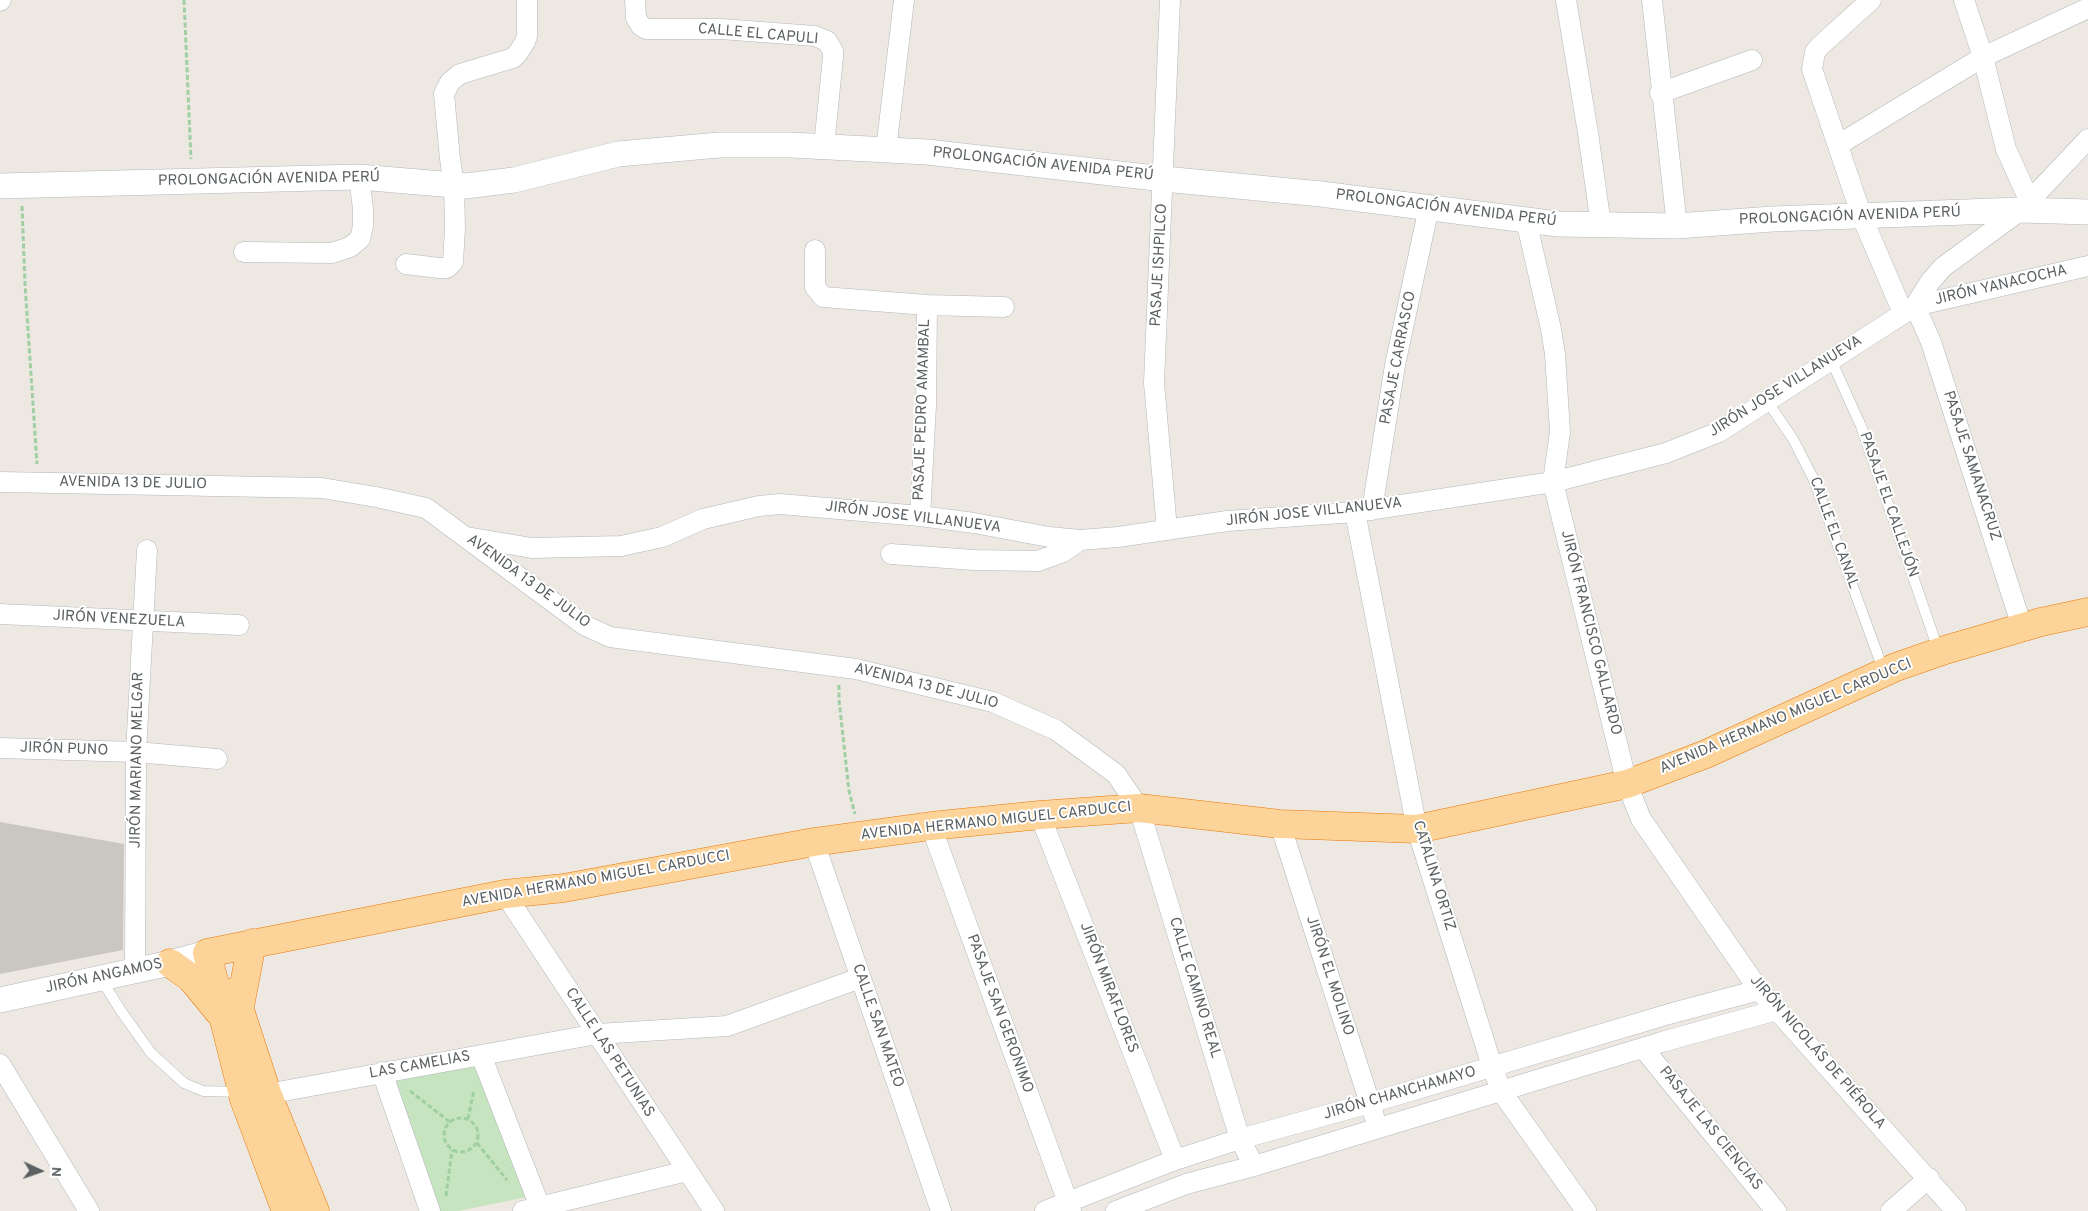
<!DOCTYPE html>
<meta charset="utf-8">
<style>
body{margin:0}
#map{position:relative;width:2088px;height:1211px;overflow:hidden;background:#ede9e2;font-family:Overpass,sans-serif}
canvas{display:block}
.north{position:absolute;left:15px;top:1146px;width:50px;height:50px;-webkit-text-stroke:4px #fff;paint-order:stroke;rotate:93deg;font-size:14px;font-weight:700;line-height:20px;text-align:center;color:#5b6063}
.north::after{content:'';display:block;margin:auto;width:18px;height:22px;background:#5b6063;clip-path:polygon(50% 0,100% 100%,50% 72%,0 100%)}
</style>
<div id="map">
<canvas width="2088" height="1211"></canvas>
<div class="north">N</div>
</div>
<script>
const g = document.querySelector('canvas').getContext('2d');
g.lineJoin = 'round';
function paint(path, color) {
  g.fillStyle = color;
  g.fill(path, 'evenodd');
}
function toPath(rows) {
  const path = new Path2D();
  for (const r of rows) {
    if (r.length === 3) {
      path.moveTo(r[0] + r[2], r[1]);
      path.arc(r[0], r[1], r[2], 0, 2 * Math.PI);
      continue;
    }
    path.moveTo(r[0], r[1]);
    for (let i = 2; i < r.length; i += 2) path.lineTo(r[i], r[i + 1]);
  }
  return path;
}
function stroke(path, color, width, dash) {
  g.strokeStyle = color;
  g.lineWidth = width;
  g.lineCap = dash ? 'butt' : 'round';
  g.setLineDash(dash || []);
  g.stroke(path);
}
function label(font, color, halo, rows, align = 'center') {
  g.font = font + ' Overpass,sans-serif';
  g.lineWidth = 4;
  g.setLineDash([]);
  g.textBaseline = 'middle';
  g.strokeStyle = halo;
  g.fillStyle = color;
  for (const [text, x, y, turn = 0] of rows) {
    g.save();
    g.translate(x, y);
    g.rotate((+turn || 0) * Math.PI / 180);
    g.textAlign = isNaN(turn) ? turn : align;
    if (halo) g.strokeText(text, 0, 0);
    g.fillText(text, 0, 0);
    g.restore();
  }
}
const green = toPath([
 [480,1059,532,1196,458,1211,435,1211,389,1075]
]);
const building = toPath([
 [0,822,124,844,123,950,0,974]
]);
const path = toPath([
 [184,0,191,159],
 [22,206,25,284,37,464],
 [839,685,839,700,849,791,855,814],
 [410,1091,450,1122],
 [461,1135,17],
 [468,1119,474,1090],
 [477,1143,507,1180],
 [446,1196,452,1150]
]);
const service = toPath([
 [1831,360,1861,426,1939,652],
 [1767,401,1793,439,1814,480,1884,672],
 [101,979,121,1011,151,1053,184,1083,203,1091,241,1092]
]);
const minor = toPath([
 [635,0,636,18,641,26,646,29,721,29,815,36,827,41,833,51,833,57,824,146],
 [1566,0,1588,133,1601,225],
 [1652,0,1677,226],
 [1871,0,1820,46,1815,52,1812,69,1862,217,1903,313],
 [1964,0,1983,57,2006,149,2030,202],
 [0,1,1,0],
 [1660,93,1752,60],
 [1838,145,1983,57,2086,9],
 [886,150,904,0],
 [1526,220,1551,329,1555,354,1560,432,1553,482,1627,784,1641,819,1759,990,1956,1211],
 [815,250,815,287,823,297,927,305,1004,307],
 [244,252,332,253,350,247,360,239,363,226,363,209,359,177],
 [406,264,439,268,447,268,453,262,455,228,454,185,450,159,444,94,450,82,460,74,513,58,518,53,525,42,527,36,527,0],
 [1915,306,1931,342,2022,627],
 [1915,306,2088,266],
 [0,482,322,488,376,497,426,508,584,625,610,637,856,669,993,702,1056,730,1116,774,1139,808,1240,1139,1254,1166],
 [1372,510,1395,365,1429,207],
 [1355,512,1417,829,1492,1066,1501,1091,1586,1211],
 [920,516,926,406,927,305],
 [1167,529,1154,383,1170,0],
 [466,537,532,548,621,546,662,537,703,519,759,506,780,504,920,516,974,523,1049,537,1080,540,1118,537,1227,521,1355,512,1553,482,1666,453,1719,432,1915,306,1930,282,1943,267,2021,210,2088,139],
 [891,554,974,560,1038,561,1063,552,1080,540],
 [0,614,239,625],
 [0,748,136,752,217,759],
 [1040,815,1175,1160],
 [1280,824,1374,1116],
 [931,826,1071,1211],
 [814,842,941,1211],
 [505,894,714,1211],
 [135,971,136,752,147,550],
 [1643,1048,1776,1211],
 [481,1055,540,1207],
 [0,1064,89,1211],
 [382,1072,430,1211],
 [256,1096,597,1034,727,1026,860,978],
 [523,1211,687,1171],
 [1045,1211,1175,1160,1240,1139,1370,1103,1669,1014,1759,990],
 [1116,1211,1186,1184,1254,1166,1662,1042,1777,1010],
 [1891,1211,1929,1178]
]);
const tertiary = toPath([
 [0,186,359,177,466,186,514,180,618,154,719,145,791,145,927,152,1164,179,1321,194,1558,224,1677,226,1772,219,2021,210,2088,212],
 [0,1000,170,963,207,953]
]);
const trunk = toPath([
 [170,963,191,978,218,1011],
 [234,992,267,1093,315,1211],
 [239,1011,252,943],
 [286,1211,244,1099,207,953,505,894,564,888,814,842,931,826,1040,815,1139,808,1280,824,1417,829,1627,784,1706,754,1896,667,1945,650,2041,622,2088,612]
]);
const streetNames = [
 ["CALLE EL CAPULI",758,35,5],
 ["PROLONGACIÓN AVENIDA PERÚ",1043,165,6],
 ["PROLONGACIÓN AVENIDA PERÚ",269,180,-1],
 ["PROLONGACIÓN AVENIDA PERÚ",1446,209,7],
 ["PROLONGACIÓN AVENIDA PERÚ",1850,217,-2],
 ["PASAJE ISHPILCO",1160,265,-87],
 ["JIRÓN YANACOCHA",2001,286,-13],
 ["PASAJE CARRASCO",1399,358,-79],
 ["JIRÓN JOSE VILLANUEVA",1786,387,-32],
 ["PASAJE PEDRO AMAMBAL",923,410,-88],
 ["PASAJE SAMANACRUZ",1971,466,72],
 ["AVENIDA 13 DE JULIO",133,484,1],
 ["PASAJE EL CALLEJÓN",1888,505,71],
 ["JIRÓN JOSE VILLANUEVA",1314,513,-6],
 ["JIRÓN JOSE VILLANUEVA",913,518,7],
 ["CALLE EL CANAL",1833,533,70],
 ["AVENIDA 13 DE JULIO",528,582,36],
 ["JIRÓN VENEZUELA",119,620,3],
 ["JIRÓN FRANCISCO GALLARDO",1590,633,76],
 ["AVENIDA 13 DE JULIO",926,687,14],
 ["AVENIDA HERMANO MIGUEL CARDUCCI",1786,717,-23],
 ["JIRÓN PUNO",64,750,2],
 ["JIRÓN MARIANO MELGAR",138,760,-89],
 ["AVENIDA HERMANO MIGUEL CARDUCCI",996,822,-6],
 ["CATALINA ORTIZ",1433,876,73],
 ["AVENIDA HERMANO MIGUEL CARDUCCI",596,880,-10],
 ["JIRÓN EL MOLINO",1329,976,72],
 ["JIRÓN ANGAMOS",104,977,-12],
 ["JIRÓN MIRAFLORES",1108,988,69],
 ["CALLE CAMINO REAL",1194,988,73],
 ["PASAJE SAN GERONIMO",999,1014,70],
 ["CALLE SAN MATEO",877,1026,71],
 ["CALLE LAS PETUNIAS",609,1053,57],
 ["JIRÓN NICOLÁS DE PIÉROLA",1817,1053,49],
 ["LAS CAMELIAS",420,1066,-10],
 ["JIRÓN CHANCHAMAYO",1400,1094,-16],
 ["PASAJE LAS CIENCIAS",1710,1129,51]
];
paint(green, '#c6e4bf');
paint(building, '#cac6c2');
stroke(service, '#b3b6ba', 11);
stroke(minor, '#b3b6ba', 21);
stroke(tertiary, '#b3b6ba', 26);
stroke(trunk, '#ea7705', 29);
stroke(path, '#9fcfa2', 3, [5, 2.5]);
stroke(service, '#fff', 10);
stroke(minor, '#fff', 20);
stroke(tertiary, '#fff', 25);
stroke(trunk, '#fcd49a', 28);
label('15px', '#5b6063', '#fff', streetNames);
</script>
